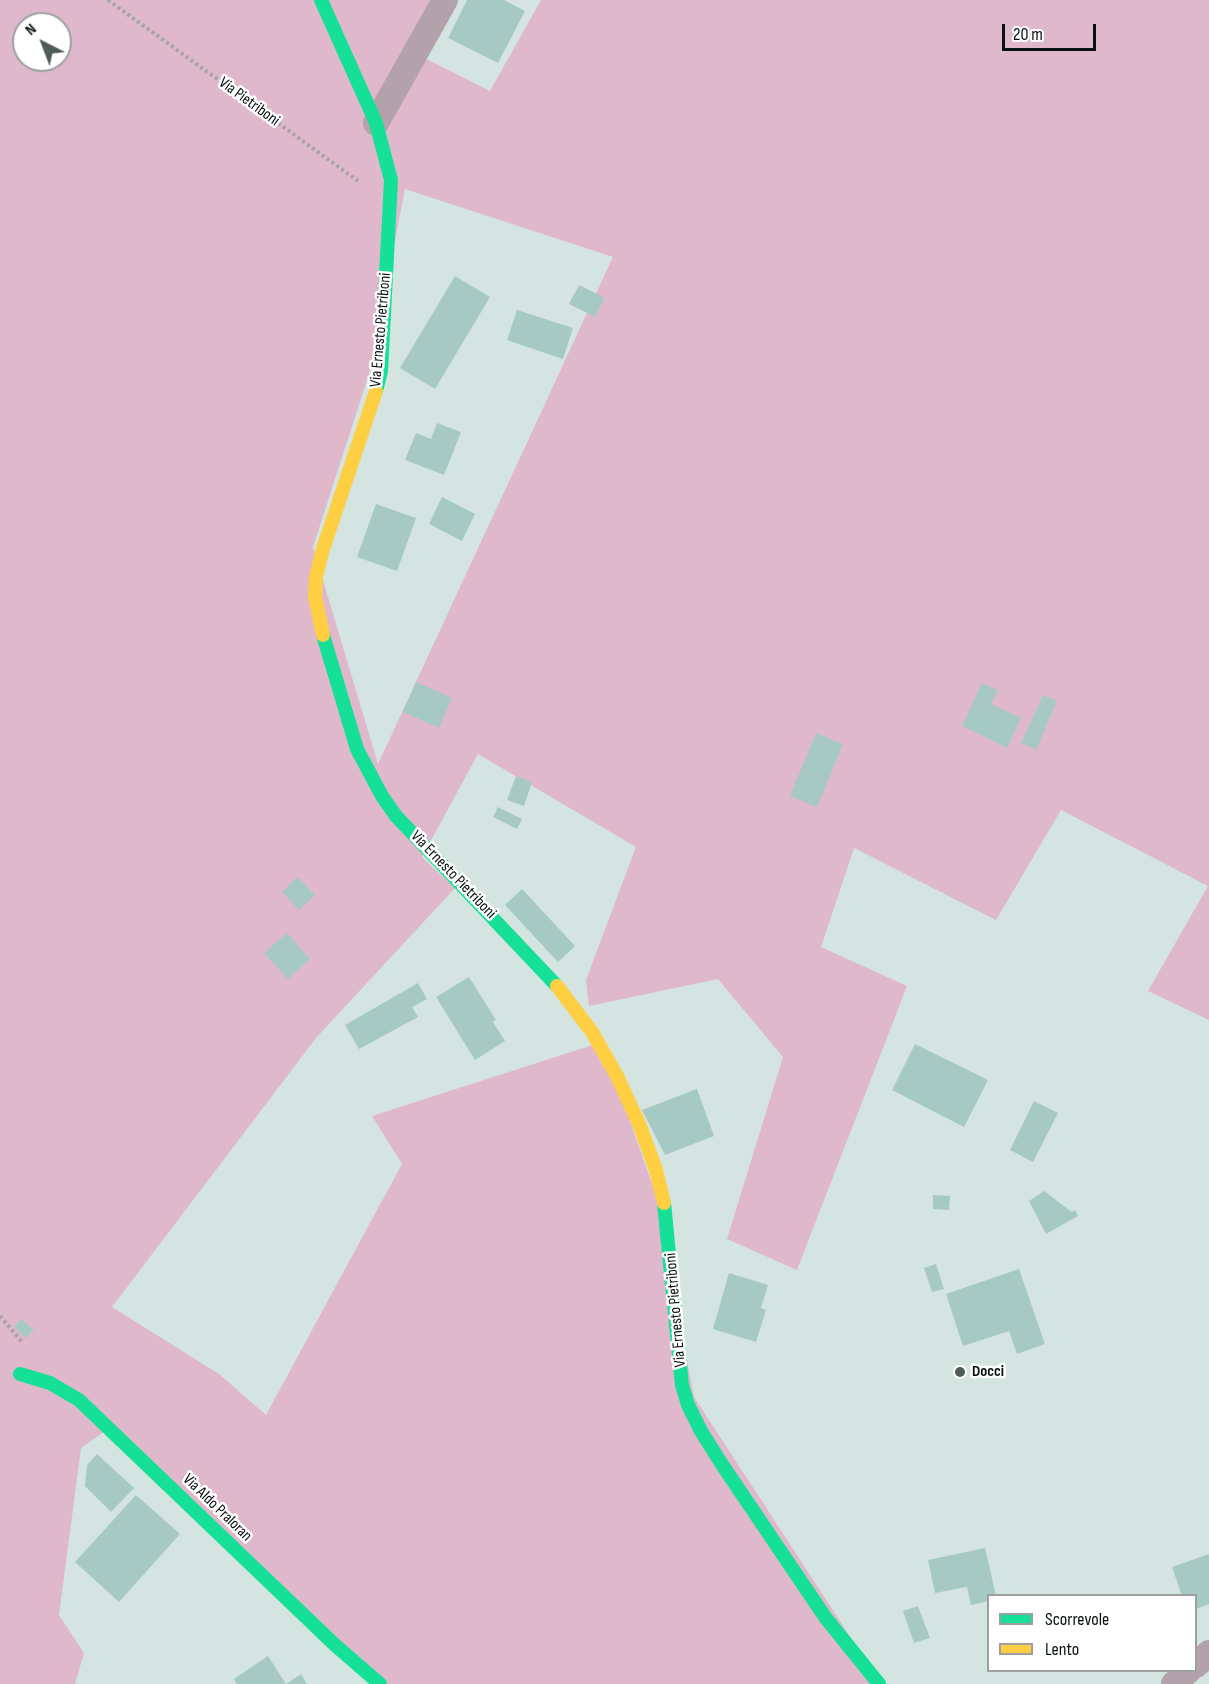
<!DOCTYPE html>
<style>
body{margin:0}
#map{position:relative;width:1209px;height:1684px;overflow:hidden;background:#d4e4e0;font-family:"Sofia Sans Condensed",sans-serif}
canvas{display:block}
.legend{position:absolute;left:987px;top:1594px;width:210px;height:78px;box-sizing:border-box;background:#fff;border:2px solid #9ca09f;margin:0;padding:8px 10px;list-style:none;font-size:18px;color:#07110f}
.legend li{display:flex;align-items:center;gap:12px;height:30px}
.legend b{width:30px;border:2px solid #9ca09f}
.north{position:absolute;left:12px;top:12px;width:60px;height:60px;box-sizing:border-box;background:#fff;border:2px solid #9ca09f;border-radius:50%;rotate:318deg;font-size:16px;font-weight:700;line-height:24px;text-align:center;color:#07110f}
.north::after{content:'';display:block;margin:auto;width:21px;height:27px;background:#4f5b58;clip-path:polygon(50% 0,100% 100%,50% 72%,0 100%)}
.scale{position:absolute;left:1002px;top:24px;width:94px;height:27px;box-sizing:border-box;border:3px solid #07110f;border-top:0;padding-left:8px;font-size:18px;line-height:21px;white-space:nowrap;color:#07110f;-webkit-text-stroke:4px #fff;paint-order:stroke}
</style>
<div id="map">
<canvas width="1209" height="1684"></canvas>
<ul class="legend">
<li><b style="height:8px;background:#16e098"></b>Scorrevole</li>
<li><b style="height:8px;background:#ffcf43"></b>Lento</li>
</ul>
<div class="north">N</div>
<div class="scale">20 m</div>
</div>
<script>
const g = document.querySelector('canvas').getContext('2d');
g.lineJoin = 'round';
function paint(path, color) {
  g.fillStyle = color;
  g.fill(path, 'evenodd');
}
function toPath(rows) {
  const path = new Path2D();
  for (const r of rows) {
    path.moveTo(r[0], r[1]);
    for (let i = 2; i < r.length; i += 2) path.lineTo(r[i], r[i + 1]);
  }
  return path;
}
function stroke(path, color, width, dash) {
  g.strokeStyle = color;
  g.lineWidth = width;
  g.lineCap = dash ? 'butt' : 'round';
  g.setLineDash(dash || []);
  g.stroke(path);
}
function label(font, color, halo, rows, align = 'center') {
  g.font = font + ' "Sofia Sans Condensed",sans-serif';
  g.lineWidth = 5;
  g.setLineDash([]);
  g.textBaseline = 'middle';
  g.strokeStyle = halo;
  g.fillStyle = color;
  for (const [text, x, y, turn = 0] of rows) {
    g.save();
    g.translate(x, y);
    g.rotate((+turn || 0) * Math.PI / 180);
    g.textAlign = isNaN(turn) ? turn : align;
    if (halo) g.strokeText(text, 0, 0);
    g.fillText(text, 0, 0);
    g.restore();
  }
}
const green = toPath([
 [0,0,430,0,405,48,490,91,541,0,1209,0,1209,1020,1148,991,1208,886,1061,810,996,920,854,848,821,947,907,986,797,1270,727,1239,783,1057,718,979,589,1006,586,980,636,847,478,754,422,857,455,888,316,1038,112,1307,219,1374,266,1415,402,1164,372,1116,602,1042,656,1195,694,1397,881,1684,373,1684,105,1431,81,1448,59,1615,84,1653,75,1684,0,1684],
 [24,24,60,24,60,60,24,60],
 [405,189,613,257,378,764,313,547,369,374]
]);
const building = toPath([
 [467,0,504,0,525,11,498,63,448,38],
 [455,276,490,297,435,389,400,368],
 [579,285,605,298,595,317,569,304],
 [517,310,573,328,563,359,507,340],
 [437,423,461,432,444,475,405,460,416,433,431,439],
 [442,497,475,514,462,541,429,524],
 [376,504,416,518,397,571,357,557],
 [416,682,452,698,439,728,403,712],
 [982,683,998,690,991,704,1021,718,1007,748,962,726],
 [1043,695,1057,701,1036,750,1021,743],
 [816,733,843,744,817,807,790,796],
 [516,776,532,782,524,806,507,800],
 [498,807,522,819,517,829,493,817],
 [298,877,315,895,299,910,282,892],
 [522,889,575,946,558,962,505,905],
 [287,933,310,959,288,979,264,953],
 [469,977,496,1020,493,1022,505,1041,475,1060,436,997],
 [418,983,427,999,412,1007,418,1017,359,1049,345,1025],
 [915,1044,988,1080,964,1127,892,1090],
 [697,1089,714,1136,665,1155,642,1110],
 [1034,1101,1058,1113,1033,1162,1010,1150],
 [1044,1191,1072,1212,1075,1210,1078,1216,1046,1234,1029,1201],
 [933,1195,950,1196,949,1210,933,1209],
 [936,1264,944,1289,932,1292,924,1268],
 [1019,1269,1045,1344,1017,1354,1009,1331,963,1346,946,1294],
 [729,1273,768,1285,761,1308,766,1310,756,1342,713,1329],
 [21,1319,34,1330,26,1338,14,1327],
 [97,1454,134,1488,111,1512,85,1486,87,1465],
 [136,1495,180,1534,119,1602,75,1562],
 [985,1548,996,1596,988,1596,988,1601,971,1605,967,1587,935,1593,928,1560],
 [1209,1554,1209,1604,1196,1609,1196,1596,1182,1596,1172,1567],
 [918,1606,930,1638,914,1643,903,1611],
 [268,1656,286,1684,301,1674,307,1684,237,1684,234,1679]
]);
const path = toPath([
 [108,0,358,181],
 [0,1316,23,1343]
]);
const street = toPath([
 [376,123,445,0],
 [1196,1665,1209,1653],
 [1174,1684,1189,1670]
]);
const fast = toPath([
 [321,0,376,123,391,180,381,371,376,391],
 [323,635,357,749,382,796,396,816,557,986],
 [664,1203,682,1385,688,1405,701,1431,721,1463,825,1617,879,1684],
 [20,1374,50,1383,79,1400,335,1645,380,1684]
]);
const slow = toPath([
 [323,635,315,597,316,577,322,552,376,391],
 [557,986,592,1032,617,1076,640,1126,656,1170,664,1203]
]);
const markers = [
 [960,1372,6,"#4f5b58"]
];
const streetNames = [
 ["Via Pietriboni",249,102,36],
 ["Via Ernesto Pietriboni",381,330,-85],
 ["Via Ernesto Pietriboni",453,875,46],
 ["Via Ernesto Pietriboni",676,1310,-95],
 ["Via Aldo Praloran",217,1508,44]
];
const poiNames = [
 ["Docci",972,1372]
];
paint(green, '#dfb8cc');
paint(building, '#a6cac3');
stroke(path, '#a9a3a6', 4, [3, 3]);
stroke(street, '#b3a2aa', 26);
stroke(fast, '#16e098', 14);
stroke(slow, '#ffcf43', 14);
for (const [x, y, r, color] of markers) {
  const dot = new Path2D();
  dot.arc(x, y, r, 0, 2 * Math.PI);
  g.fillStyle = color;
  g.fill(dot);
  stroke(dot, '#fff', 2);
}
label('16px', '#07110f', '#fff', streetNames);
label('bold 16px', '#07110f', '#fff', poiNames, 'left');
</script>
